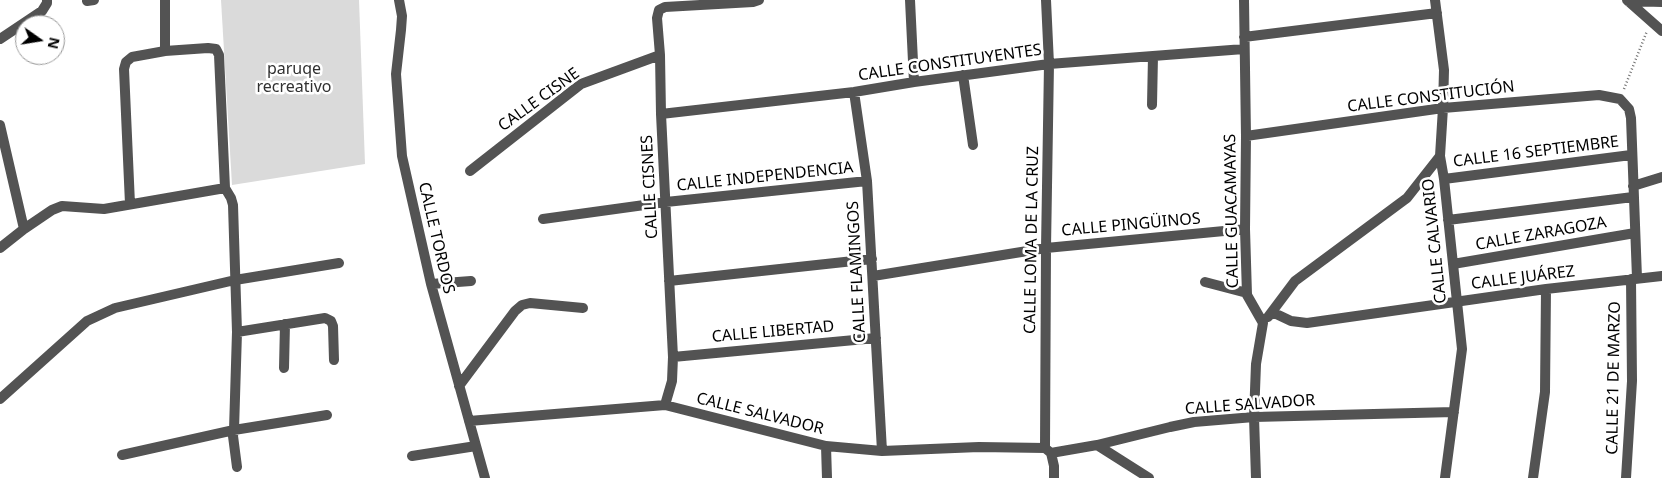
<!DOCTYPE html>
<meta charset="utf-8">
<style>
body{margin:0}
#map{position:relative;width:1662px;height:478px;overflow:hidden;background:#fff;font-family:"Noto Sans",sans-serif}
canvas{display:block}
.north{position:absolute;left:15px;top:15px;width:50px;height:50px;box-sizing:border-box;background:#fff;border:1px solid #999;border-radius:50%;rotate:103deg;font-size:14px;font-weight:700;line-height:20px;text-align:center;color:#000}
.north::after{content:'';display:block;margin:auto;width:18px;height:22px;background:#000;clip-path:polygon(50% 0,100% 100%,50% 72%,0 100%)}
</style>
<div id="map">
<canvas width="1662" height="478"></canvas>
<div class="north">N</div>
</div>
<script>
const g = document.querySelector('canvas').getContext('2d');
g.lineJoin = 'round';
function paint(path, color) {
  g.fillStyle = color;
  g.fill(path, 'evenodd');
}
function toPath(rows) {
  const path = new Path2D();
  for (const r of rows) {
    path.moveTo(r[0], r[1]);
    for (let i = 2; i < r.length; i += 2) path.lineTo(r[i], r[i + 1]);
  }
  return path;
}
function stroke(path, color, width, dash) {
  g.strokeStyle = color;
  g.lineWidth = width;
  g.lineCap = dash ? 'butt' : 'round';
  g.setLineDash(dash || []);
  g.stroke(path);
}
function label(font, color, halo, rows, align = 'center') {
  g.font = font + ' "Noto Sans",sans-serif';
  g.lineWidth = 5;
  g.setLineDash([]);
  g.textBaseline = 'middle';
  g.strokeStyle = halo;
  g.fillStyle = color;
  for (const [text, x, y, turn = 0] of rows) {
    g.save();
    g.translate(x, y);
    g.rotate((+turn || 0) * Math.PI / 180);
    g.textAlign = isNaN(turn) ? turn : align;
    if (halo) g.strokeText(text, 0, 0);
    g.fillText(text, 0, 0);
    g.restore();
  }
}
const green = toPath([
 [221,0,359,0,365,164,232,185]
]);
const path = toPath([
 [1624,89,1647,31]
]);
const street = toPath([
 [165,0,165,51],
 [399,0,402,16,401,30,396,74,402,156,431,284,485,478],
 [910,0,914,82],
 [1046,0,1049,64,1046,248,1045,448,1051,453,1054,466,1054,478],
 [1244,0,1246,136,1245,229,1247,295,1263,323,1256,364,1254,417,1256,478],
 [1435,0,1444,70,1443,108,1440,156,1444,179,1462,349,1445,478],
 [1627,0,1662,31],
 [87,1,94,0],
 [1628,1,1662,2],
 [1244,37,1437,13],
 [0,39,42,11,47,3,47,0],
 [963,75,973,145],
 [854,92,867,181,882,451],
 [1152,105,1153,56],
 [661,114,854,92,914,82,1049,64,1244,49],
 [0,125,24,229],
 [1246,136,1443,108,1599,95,1620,99,1629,109,1631,118,1637,278],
 [470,171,581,84,660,55],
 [1444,179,1631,155],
 [1633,186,1662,177],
 [225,188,231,198,233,205,237,332,234,430,233,436,237,467],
 [130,204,124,69,126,62,132,57,165,51,208,48,216,49,219,55,225,188],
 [543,219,666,202,867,181],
 [1448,220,1633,197],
 [0,248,24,229,52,210,62,206,104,209,225,188],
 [1453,264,1635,233],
 [873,276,1046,248,1245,229],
 [669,281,872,259],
 [1205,282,1247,293],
 [431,284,471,281],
 [1272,312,1291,321,1307,323,1546,289,1662,276],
 [1268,317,1295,281,1407,198,1440,156],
 [237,332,325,318,331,321,333,326,334,360],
 [673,357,876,338],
 [284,368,285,324],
 [459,386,515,311,522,305,530,303,583,308],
 [0,399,87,321,115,308,235,280,339,263],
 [665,405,672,381,673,357,661,114,660,55,657,18,659,10,665,7,753,2,759,0],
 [469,421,665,405,826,446,882,451,979,447,1045,448],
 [1097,445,1149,478],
 [826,446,827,478],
 [1051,453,1097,445,1170,427,1194,422,1254,417,1454,412],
 [122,455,234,430,327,415],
 [412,456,476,446],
 [1533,478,1545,392,1546,289],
 [1626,478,1632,381,1631,279]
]);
const streetNames = [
 ["CALLE CONSTITUYENTES",950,63,-8],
 ["CALLE CONSTITUCIÓN",1431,97,-7],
 ["CALLE CISNE",539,100,-36],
 ["CALLE 16 SEPTIEMBRE",1536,152,-7],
 ["CALLE INDEPENDENCIA",765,177,-6],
 ["CALLE CISNES",650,187,-93],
 ["CALLE GUACAMAYAS",1232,211,-91],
 ["CALLE PINGÜINOS",1131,225,-5],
 ["CALLE ZARAGOZA",1541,234,-10],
 ["CALLE TORDOS",436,238,77],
 ["CALLE LOMA DE LA CRUZ",1032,240,-89],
 ["CALLE CALVARIO",1435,241,-96],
 ["CALLE FLAMINGOS",857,272,-93],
 ["CALLE JUÁREZ",1523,278,-7],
 ["CALLE LIBERTAD",773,332,-5],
 ["CALLE 21 DE MARZO",1614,378,-89],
 ["CALLE SALVADOR",1250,405,-4],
 ["CALLE SALVADOR",760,414,14]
];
const parkNames = [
 ["paruqe",294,69],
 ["recreativo",294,87]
];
paint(green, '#dadada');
stroke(path, '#757575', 2.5, [1, 2.5]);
stroke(street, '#535353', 10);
label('16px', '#000', '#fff', streetNames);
label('16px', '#313131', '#fff', parkNames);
</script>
